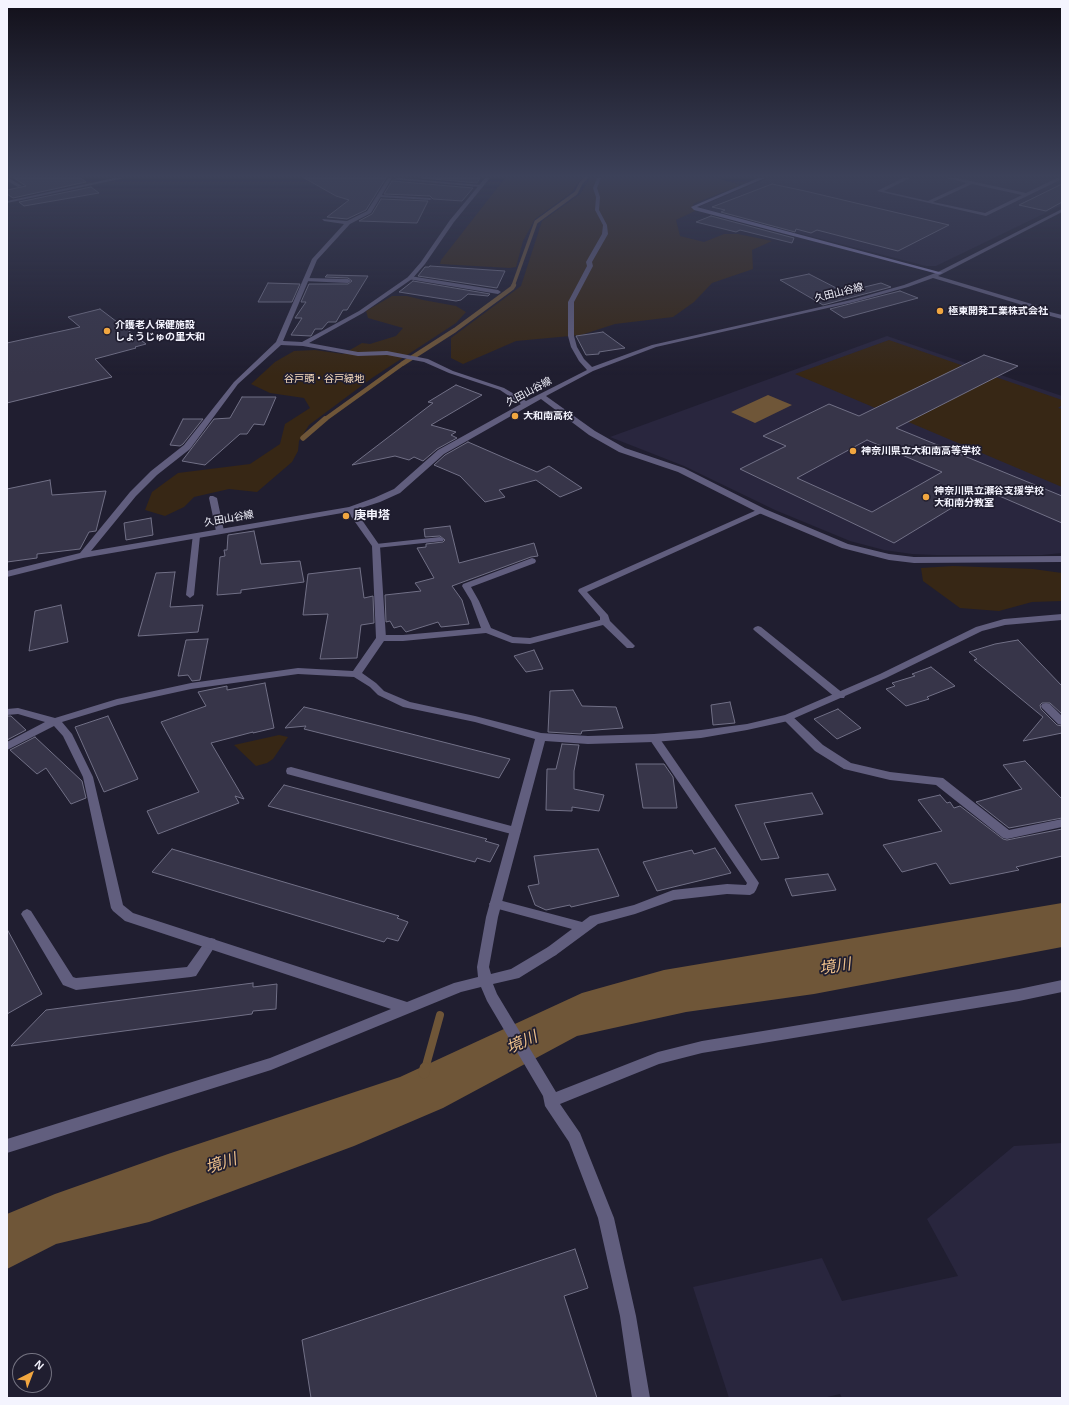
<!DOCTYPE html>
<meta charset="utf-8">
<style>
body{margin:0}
#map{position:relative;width:1069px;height:1405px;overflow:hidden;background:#201e30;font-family:Helvetica,sans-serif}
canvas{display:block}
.frame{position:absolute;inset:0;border:8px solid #f4f4fe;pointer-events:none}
.north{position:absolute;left:12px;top:1353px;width:40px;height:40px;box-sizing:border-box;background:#201e30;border:1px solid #757482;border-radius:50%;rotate:42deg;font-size:11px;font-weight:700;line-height:16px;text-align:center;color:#f4f4fe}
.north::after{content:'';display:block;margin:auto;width:14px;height:18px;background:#f1a640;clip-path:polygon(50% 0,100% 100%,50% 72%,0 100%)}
</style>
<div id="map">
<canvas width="1069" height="1405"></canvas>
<div class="frame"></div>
<div class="north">N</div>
</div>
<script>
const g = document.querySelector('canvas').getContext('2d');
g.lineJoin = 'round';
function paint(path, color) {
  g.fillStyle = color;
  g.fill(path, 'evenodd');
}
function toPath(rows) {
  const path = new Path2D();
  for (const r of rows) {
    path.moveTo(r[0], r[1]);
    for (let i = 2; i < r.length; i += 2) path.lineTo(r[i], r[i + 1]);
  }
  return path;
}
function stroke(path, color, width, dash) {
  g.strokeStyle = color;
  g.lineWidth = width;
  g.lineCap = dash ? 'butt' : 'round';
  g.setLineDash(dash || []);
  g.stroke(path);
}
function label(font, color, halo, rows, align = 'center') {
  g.font = font + ' Helvetica,"Noto Sans JP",sans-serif';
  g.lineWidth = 3.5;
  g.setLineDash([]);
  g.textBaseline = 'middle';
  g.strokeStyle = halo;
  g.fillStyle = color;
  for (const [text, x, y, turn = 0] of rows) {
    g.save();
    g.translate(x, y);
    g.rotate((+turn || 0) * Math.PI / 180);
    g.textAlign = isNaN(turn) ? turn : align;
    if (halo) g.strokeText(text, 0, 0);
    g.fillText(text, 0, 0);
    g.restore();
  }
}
const built = toPath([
 [768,178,1062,178,1062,205,936,266,926,266,701,208,700,206],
 [887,336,1062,396,1062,553,1042,555,936,555,912,554,884,550,850,541,775,510,684,466,610,437],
 [1062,1143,1062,1398,842,1398,840,1394,823,1398,729,1398,693,1287,822,1258,842,1301,958,1276,927,1219,1014,1146]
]);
const green = toPath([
 [505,178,582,178,571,193,535,219,523,241,516,267,510,268,440,264,441,260],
 [590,178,716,178,741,185,693,204,695,211,676,220,680,236,704,242,724,234,738,234,772,241,752,250,753,269,712,283,694,302,673,317,615,324,581,335,516,341,463,364,451,358,451,338,521,286,542,221,580,194],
 [392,296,407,296,423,300,456,306,466,312,456,323,372,378,309,425,299,441,298,451,292,462,257,492,229,489,194,497,184,507,165,516,145,510,152,492,178,473,250,464,280,444,285,424,310,408,304,398,270,393,251,384,275,362,294,351,315,350,343,354,362,343,370,344,396,336,403,328,368,318,366,311],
 [889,340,1062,400,1062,405,1058,408,1062,409,1062,487,795,374],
 [953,566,1033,569,1062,573,1062,601,1032,602,999,611,960,608,923,581,921,568],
 [279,735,288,737,273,759,267,763,256,766,234,745]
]);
const water = toPath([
 [768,395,792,405,755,423,731,412],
 [1062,903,1062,947,814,994,686,1012,577,1036,443,1108,354,1146,149,1222,56,1244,7,1269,7,1214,55,1194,168,1154,400,1077,582,993,664,970]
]);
const streamFar4 = toPath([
 [513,286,536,222,576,193,581,183,586,178]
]);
const streamFar3 = toPath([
 [324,420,402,364,455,330,512,288,514,285]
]);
const streamFar2 = toPath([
 [303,438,325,419]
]);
const streamFar1 = toPath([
 [425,1069,440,1015]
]);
const stream = toPath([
 [424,1073,425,1068]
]);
const building = toPath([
 [14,178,81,178,86,182,13,198,7,194,7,190,26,186,14,178],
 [304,178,386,178,366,210,347,219,327,217,349,200,336,196,304,178],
 [422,178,480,178,477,183,422,178],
 [392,181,473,188,462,201,433,199,430,196,384,194,392,181],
 [772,184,805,191,949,225,898,251,817,230,811,233,796,229,795,232,721,212,725,210,712,207,772,184],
 [1062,184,1062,202,1046,211,1019,205,1062,184],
 [91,187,99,193,24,206,19,202,91,187],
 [381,199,428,201,417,223,359,221,372,214,381,199],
 [711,216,794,238,792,243,740,230,736,232,696,222,711,216],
 [430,266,505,271,497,288,418,276,425,267,429,267,430,266],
 [809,274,844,292,881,283,891,287,823,305,780,280,809,274],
 [327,275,368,276,347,310,343,310,336,322,328,322,322,329,315,329,311,336,291,335,302,318,295,318,306,302,301,302,309,284,348,284,352,281,348,278,325,277,327,275],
 [413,281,490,294,488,296,468,294,461,300,456,301,399,292,413,281],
 [268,283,300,284,292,302,258,302,268,283],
 [900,291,918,298,844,318,830,309,900,291],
 [100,309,146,344,135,347,136,348,95,359,112,377,7,403,7,343,80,327,68,317,100,309],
 [603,332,625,348,599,352,599,354,586,355,576,336,603,332],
 [984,355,1018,366,896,428,1062,496,1062,523,983,489,894,543,740,469,786,446,763,436,829,404,859,416,984,355],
 [867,440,942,472,872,512,797,478,867,440],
 [456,385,482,395,431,425,456,432,451,435,457,438,437,449,423,461,414,457,409,460,395,456,352,465,433,403,428,402,456,385],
 [242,397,276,397,264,425,254,424,247,434,240,434,205,465,182,461,214,419,230,418,242,397],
 [183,419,203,419,183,444,180,446,170,445,183,419],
 [468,442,537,472,549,466,582,488,560,497,536,480,499,490,505,497,485,502,460,476,434,465,445,455,468,442],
 [50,480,52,495,106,491,96,531,89,532,80,549,37,554,37,558,7,562,7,489,50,480],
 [151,518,153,535,126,540,124,523,151,518],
 [450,526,459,563,534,543,538,556,531,557,452,586,462,600,469,624,441,627,438,622,406,632,401,626,394,628,390,621,386,622,385,595,421,591,415,583,434,578,417,548,426,547,426,544,443,542,445,540,440,536,425,537,424,529,450,526],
 [254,531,261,564,300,561,304,582,241,590,241,593,217,595,220,557,225,556,224,550,227,550,228,535,254,531],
 [360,568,364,598,373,596,374,623,361,625,357,658,320,659,328,614,303,615,308,574,360,568],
 [175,572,170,607,203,605,198,632,138,636,156,573,175,572],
 [61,605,68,642,29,651,35,611,61,605],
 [208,639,200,680,192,681,188,675,178,676,186,640,208,639],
 [1018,640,1062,686,1062,714,1050,703,1042,703,1040,705,1041,709,1057,725,1062,726,1062,733,1023,741,1043,717,974,660,977,659,969,652,995,644,1018,640],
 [534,650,543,669,526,672,514,656,534,650],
 [931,667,955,686,927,697,929,699,906,706,886,689,895,686,892,683,915,676,912,674,931,667],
 [265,683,274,728,253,733,253,732,211,743,244,799,235,796,239,803,158,834,147,811,199,792,161,722,206,706,198,692,227,686,227,690,265,683],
 [573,690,582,706,616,707,623,728,582,731,581,734,548,732,550,691,573,690],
 [730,702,735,723,713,725,711,705,730,702],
 [304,707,317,710,510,759,499,778,304,729,306,726,285,728,304,707],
 [838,709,861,728,837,739,814,719,838,709],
 [7,716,11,716,26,730,7,740,7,716],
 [108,716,138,779,104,792,75,727,108,716],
 [35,737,82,781,86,798,71,804,46,768,37,774,10,750,35,737],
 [562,744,579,745,574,771,574,789,604,795,599,811,572,807,572,811,546,810,547,769,556,769,562,744],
 [1025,761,1062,799,1062,818,1009,828,976,802,1022,789,1003,765,1025,761],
 [636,764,664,764,673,777,677,808,643,808,636,764],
 [284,785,487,839,485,841,499,845,490,862,477,858,475,862,268,806,284,785],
 [812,793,823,814,764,823,779,858,761,860,735,805,812,793],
 [940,795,947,803,950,802,954,808,960,806,1003,839,1007,840,1062,829,1062,856,1016,867,1019,870,950,884,936,863,902,872,883,845,942,831,918,800,940,795],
 [715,848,731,873,657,891,643,862,692,850,694,854,715,848],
 [172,849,399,916,397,918,408,922,398,941,387,938,384,942,152,872,172,849],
 [598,849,619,896,571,907,570,905,546,910,535,905,528,886,539,884,534,856,598,849],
 [828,874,836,890,792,896,785,879,828,874],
 [7,929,42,994,7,1014,7,929],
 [253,983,253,987,277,984,276,1009,253,1011,252,1014,11,1046,46,1010,253,983],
 [575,1249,588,1288,564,1296,597,1398,311,1398,302,1340,575,1249]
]);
const lane = toPath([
 [400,178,481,185,483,186,481,187,388,179,400,178],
 [903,178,910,178,884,191,928,201,967,183,947,178,957,178,1026,193,1057,178,1062,179,986,216,877,191,903,178],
 [972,184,1022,195,985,213,933,202,972,184],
 [381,195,430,198,432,199,430,200,379,197,381,195],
 [410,276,498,290,501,292,498,294,408,279,408,277,410,276],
 [306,278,348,279,351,281,348,283,304,281,303,280,306,278],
 [210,496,213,496,217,498,224,531,223,533,217,533,216,531,209,498,210,496],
 [759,509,762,509,766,511,587,592,608,615,610,621,635,646,633,648,627,648,603,625,530,644,512,643,486,633,403,641,381,641,376,638,381,635,403,635,481,628,471,601,462,586,463,584,532,558,535,559,536,561,535,563,471,587,479,601,491,628,513,637,530,638,600,620,600,617,578,591,579,589,759,509],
 [193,534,199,534,200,536,194,595,190,598,186,595,193,534],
 [440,537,444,539,443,541,376,548,372,546,376,544,440,537],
 [758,626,761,627,844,694,845,696,844,698,836,698,755,631,753,629,755,627,758,626],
 [1046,703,1050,704,1062,716,1062,725,1058,724,1042,708,1041,706,1042,704,1046,703],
 [788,715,792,716,823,745,851,763,890,772,943,778,1009,830,1062,819,1062,827,1007,839,1003,838,936,785,890,780,844,769,815,751,784,720,783,718,784,716,788,715],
 [654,734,658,736,757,880,759,883,756,890,754,893,750,895,727,894,674,900,635,914,598,924,556,955,552,956,548,955,546,951,548,947,572,929,491,907,489,904,491,901,495,899,582,922,590,916,634,905,673,890,727,884,746,885,747,883,650,740,649,738,650,736,654,734],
 [291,767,515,827,519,828,521,831,519,834,515,835,287,774,286,771,287,768,291,767],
 [27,909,31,911,73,977,76,978,187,967,207,939,211,938,215,939,217,943,196,976,191,977,76,990,63,985,21,914,23,911,27,909]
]);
const street = toPath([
 [7,178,9,178,22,186,18,187,7,181,7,178],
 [114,178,125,178,7,203,7,201,114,178],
 [388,178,392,178,371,213,350,224,317,260,283,341,302,342,359,311,408,277,421,262,450,220,485,178,490,178,454,222,425,264,412,279,363,313,309,343,358,352,387,351,428,359,453,371,504,388,526,401,587,370,579,361,571,347,568,336,568,302,587,266,586,262,602,234,603,225,595,210,596,197,593,188,597,178,601,178,597,188,600,197,599,210,607,225,608,234,592,262,593,266,574,302,574,336,577,347,584,359,592,367,652,345,851,300,904,285,938,272,1062,209,1062,212,938,276,1035,305,1036,306,1034,308,1062,315,1062,319,1027,310,1026,309,1029,307,933,278,908,287,854,302,656,347,593,371,546,396,595,431,625,448,684,468,765,509,848,544,889,554,914,557,1062,556,1062,562,914,563,889,560,842,548,759,513,678,472,619,452,589,435,541,399,444,454,400,493,380,502,355,510,380,546,386,638,362,673,376,683,384,691,410,702,475,716,541,733,588,736,654,734,701,730,747,724,785,715,880,674,976,627,1004,619,1062,614,1062,620,1005,625,982,631,886,678,788,721,747,730,701,738,654,742,588,744,545,741,498,917,489,967,491,974,511,969,548,947,552,946,556,947,558,951,556,955,519,978,493,984,497,994,556,1092,658,1052,702,1041,1019,989,1062,980,1062,992,1019,1001,702,1053,659,1064,560,1104,580,1133,614,1218,636,1316,650,1398,632,1398,620,1316,598,1218,569,1142,545,1106,543,1096,487,1001,481,987,461,992,271,1070,7,1153,7,1139,270,1058,391,1009,125,921,113,911,111,908,83,777,63,736,54,726,7,750,7,742,45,722,18,714,7,715,7,709,18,708,55,718,117,699,191,683,298,668,353,671,376,638,372,546,348,512,83,558,7,577,7,571,80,553,130,492,151,471,184,445,234,382,276,342,312,259,344,224,324,221,322,219,347,221,367,211,388,178],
 [281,345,303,346,358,356,387,355,424,362,449,373,500,390,521,404,438,450,394,489,374,498,349,507,91,551,136,496,157,475,190,449,238,384,281,345],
 [298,674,354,677,370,687,378,695,403,707,475,722,535,739,486,917,477,967,478,977,454,983,407,1002,133,913,123,905,93,777,72,734,62,722,118,705,191,689,298,674]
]);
const secondary = toPath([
 [758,178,765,178,697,207,943,273,938,274,694,210,691,207,758,178]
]);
const markers = [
 [940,311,4,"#f1a640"],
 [107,331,4,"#f1a640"],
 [515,416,4,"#f1a640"],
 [853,451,4,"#f1a640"],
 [926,497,4,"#f1a640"],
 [346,516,4,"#f1a640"]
];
const farStreetnames = [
 ["久田山谷線",839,293,-14],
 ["久田山谷線",529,392,-28],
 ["久田山谷線",229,519,-10]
];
const farPoinames = [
 ["極東開発工業株式会社",948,311],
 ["介護老人保健施設",115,325],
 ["しょうじゅの里大和",115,337],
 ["大和南高校",523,416],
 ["神奈川県立大和南高等学校",861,451],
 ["神奈川県立瀬谷支援学校",934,491],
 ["大和南分教室",934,503]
];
const farParknames = [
 ["谷戸頭・谷戸緑地",324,379]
];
const poiNames = [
 ["庚申塔",354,516]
];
const nearWaternames = [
 ["境川",835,967,-9],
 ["境川",522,1043,-24],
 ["境川",221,1164,-18]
];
paint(built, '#29263e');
paint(green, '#372715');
paint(water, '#6f5638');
stroke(streamFar4, '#6f5638', 3.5);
stroke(streamFar3, '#6f5638', 4.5);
stroke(streamFar2, '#6f5638', 5.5);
stroke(streamFar1, '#6f5638', 8);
stroke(stream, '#6f5638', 11);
paint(building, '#373549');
stroke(building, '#717086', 1);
paint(lane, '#615e7e');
paint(street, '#615e7e');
paint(secondary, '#8580b4');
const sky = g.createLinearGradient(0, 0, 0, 375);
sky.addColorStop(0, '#12101a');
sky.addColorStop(0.47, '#3c4159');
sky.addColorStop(1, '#3c415900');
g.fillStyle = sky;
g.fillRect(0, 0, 1069, 375);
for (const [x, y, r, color] of markers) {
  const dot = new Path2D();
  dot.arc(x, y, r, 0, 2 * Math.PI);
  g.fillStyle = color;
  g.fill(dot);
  stroke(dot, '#201e30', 1.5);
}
label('10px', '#f4f4fe', '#201e30', farStreetnames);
label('bold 10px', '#f4f4fe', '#201e30', farPoinames, 'left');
label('10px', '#fbdfc0', '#201e30', farParknames);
label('bold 12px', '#f4f4fe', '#201e30', poiNames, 'left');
label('italic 16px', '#ebbe8a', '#201e30', nearWaternames);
</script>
